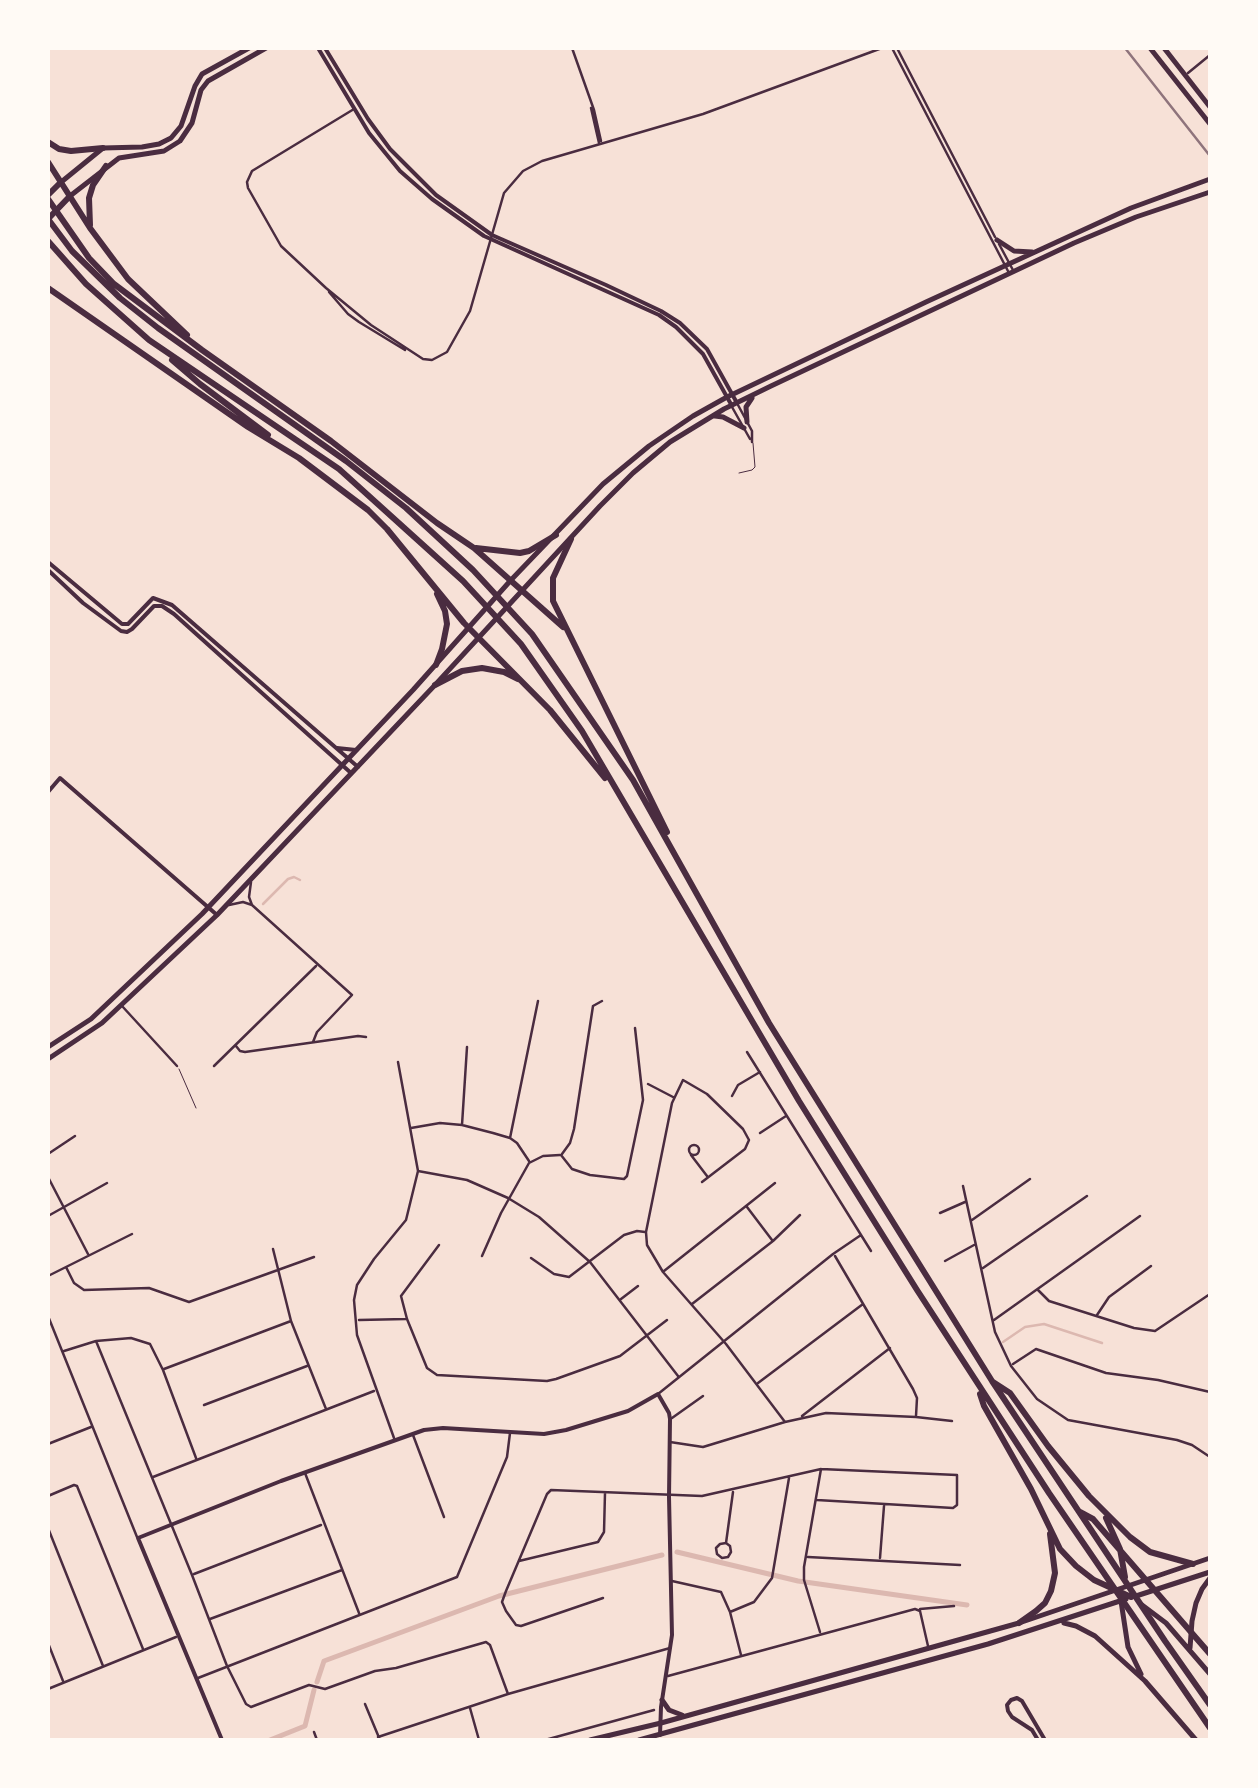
<!DOCTYPE html>
<style>
body{margin:0}
#map{position:relative;width:1258px;height:1788px;overflow:hidden;background:#f7e1d7;font-family:"IBM Plex Sans",sans-serif}
canvas{display:block}
.frame{position:absolute;inset:0;border:50px solid #fffaf5;pointer-events:none}
</style>
<div id="map">
<canvas width="1258" height="1788"></canvas>
<div class="frame"></div>
</div>
<script>
const g = document.querySelector('canvas').getContext('2d');
g.lineJoin = 'round';
function toPath(rows) {
  const path = new Path2D();
  for (const r of rows) {
    if (r.length === 3) {
      path.moveTo(r[0] + r[2], r[1]);
      path.arc(r[0], r[1], r[2], 0, 2 * Math.PI);
      continue;
    }
    path.moveTo(r[0], r[1]);
    for (let i = 2; i < r.length; i += 2) path.lineTo(r[i], r[i + 1]);
  }
  return path;
}
function stroke(path, color, width, dash) {
  g.strokeStyle = color;
  g.lineWidth = width;
  g.lineCap = dash ? 'butt' : 'round';
  g.setLineDash(dash || []);
  g.stroke(path);
}
const stream = toPath([
 [263,904,288,879,294,877,300,880],
 [1003,1342,1025,1327,1044,1324,1102,1343]
]);
const canal = toPath([
 [677,1552,798,1581,967,1605],
 [317,1682,324,1661,499,1596,662,1555],
 [270,1740,305,1726,314,1690]
]);
const service = toPath([
 [739,473,752,470,755,467,753,443],
 [179,1069,196,1108]
]);
const minor = toPath([
 [572,48,594,110,601,141],
 [892,48,1009,273],
 [897,48,995,237],
 [1001,48,1002,48],
 [1188,73,1210,55],
 [591,108,599,143],
 [354,109,252,171,247,182,248,188,281,246,326,288,371,325,423,359,432,360,447,352,470,311,504,193,523,171,542,161,703,114,882,48],
 [999,244,1014,272],
 [329,292,348,314,359,322,405,350],
 [738,405,752,431,752,442],
 [732,407,750,439],
 [229,905,243,902,252,905,249,897,251,882],
 [252,905,352,995,317,1032,313,1042],
 [122,1006,177,1066],
 [236,1046,240,1051,245,1052,358,1036,366,1037],
 [747,1052,871,1251],
 [214,1066,316,966],
 [648,1084,673,1097],
 [732,1096,738,1085,760,1072],
 [462,1125,467,1047],
 [411,1128,440,1123,462,1125,493,1133,510,1138,517,1143,529,1161],
 [760,1133,786,1116],
 [510,1138,538,1001],
 [694,1150,5],
 [48,1154,75,1136],
 [562,1154,570,1143,574,1129,593,1006,602,1001],
 [561,1155,572,1169,590,1175,624,1179,627,1176,643,1100,635,1028],
 [691,1155,707,1176],
 [418,1171,467,1180,508,1198,539,1217,590,1262,678,1376],
 [48,1177,88,1254],
 [702,1182,745,1149,749,1140,743,1129,707,1094,683,1080,672,1103,646,1232,647,1245,663,1272,726,1344,785,1422],
 [963,1186,995,1332,1011,1366,1037,1399,1068,1420,1177,1440,1192,1445,1210,1457],
 [747,1207,772,1240],
 [940,1213,965,1202],
 [48,1216,107,1183],
 [972,1220,1030,1179],
 [439,1245,401,1296,407,1319,427,1368,437,1375,547,1381,556,1379,620,1356,667,1320],
 [273,1249,291,1321,326,1409],
 [482,1256,501,1213,529,1163,543,1156,560,1155],
 [835,1256,913,1389,917,1398,916,1416],
 [531,1258,554,1274,569,1277,624,1235,637,1231,645,1232],
 [945,1261,974,1245],
 [66,1267,74,1283,84,1290,149,1288,189,1302,314,1257],
 [983,1268,1087,1196],
 [664,1271,775,1183],
 [48,1276,132,1234],
 [1038,1290,1049,1301,1134,1328,1155,1331,1210,1294],
 [621,1299,638,1286],
 [692,1304,773,1241,800,1215],
 [1097,1315,1109,1297,1151,1266],
 [48,1316,137,1537],
 [359,1320,406,1319],
 [994,1320,1140,1216],
 [96,1341,192,1575,227,1666,246,1704,251,1707,309,1685,325,1689,375,1671,396,1668,486,1642,490,1645,508,1694],
 [64,1351,96,1341,131,1338,150,1344,163,1370,196,1458],
 [1013,1364,1036,1349,1106,1373,1158,1380,1210,1392],
 [164,1369,291,1321],
 [758,1383,863,1304],
 [658,1394,833,1254,861,1235],
 [204,1405,307,1366],
 [802,1416,890,1348],
 [672,1418,703,1396],
 [413,1435,444,1517],
 [394,1438,357,1335,354,1300,357,1285,374,1259,406,1220,418,1171,398,1062],
 [670,1442,703,1447,785,1422,826,1413,916,1417,952,1421],
 [48,1444,91,1427],
 [305,1473,359,1613],
 [153,1477,374,1391],
 [48,1496,74,1485,77,1486,143,1649],
 [48,1528,103,1666],
 [726,1543,720,1544,716,1548,717,1554,722,1558,728,1557,731,1552,730,1546,726,1543,733,1492],
 [808,1557,960,1565],
 [880,1558,884,1506],
 [519,1561,598,1542,604,1532,605,1493],
 [194,1574,321,1525],
 [672,1581,721,1592,730,1612,741,1655],
 [603,1598,521,1626,516,1625,506,1611,502,1602,506,1591,547,1494,551,1490,702,1496,821,1469,957,1475,957,1505,953,1508,817,1500],
 [920,1609,954,1606],
 [730,1612,754,1602,772,1578,789,1478],
 [210,1619,342,1570],
 [820,1632,804,1580,804,1567,821,1469],
 [48,1643,63,1681],
 [668,1676,915,1609,920,1611,928,1646],
 [198,1678,457,1577,507,1457,510,1433],
 [48,1689,176,1637],
 [365,1704,380,1740],
 [470,1708,479,1740],
 [314,1732,317,1740],
 [378,1737,508,1694,670,1648],
 [545,1740,654,1710]
]);
const tertiary = toPath([
 [48,562,122,624,128,624,153,598,172,605,358,767],
 [48,570,83,603,121,631,127,632,132,629,154,606,162,606,174,614,351,773],
 [337,748,356,750],
 [48,792,60,778,217,915],
 [222,1740,138,1538,281,1481,424,1430,443,1428,544,1434,566,1430,628,1411,658,1394,669,1413,670,1419,669,1497,672,1635,661,1707,660,1735]
]);
const secondary = toPath([
 [318,48,369,133,400,171,432,199,484,236,659,315,676,327,703,354,732,406],
 [325,48,368,119,390,149,436,195,492,235,606,285,661,311,680,323,707,349,737,403],
 [1038,1740,1032,1730,1012,1717,1008,1711,1007,1705,1011,1700,1017,1698,1022,1701,1045,1740]
]);
const primary = toPath([
 [1150,48,1210,124],
 [1164,48,1210,107],
 [60,183,103,148,142,147,159,144,171,138,181,126,195,86,202,74,249,48],
 [70,196,119,158,164,151,180,141,192,123,201,90,208,81,266,48],
 [997,240,1014,251,1032,252],
 [715,416,723,417,744,428],
 [747,422,746,407,752,398],
 [48,1047,91,1019,202,914,413,690,511,580,603,484,649,446,693,416,727,397,926,302,1131,208,1210,179],
 [48,1059,102,1023,217,915,435,685,600,506,633,473,670,442,724,409,771,386,1074,243,1136,217,1210,192],
 [1136,1596,1210,1572],
 [1121,1601,1128,1647,1141,1674],
 [1142,1605,1166,1623,1210,1674],
 [1064,1623,1076,1626,1095,1636,1145,1681,1196,1740],
 [1190,1648,1192,1621,1196,1603,1202,1589,1210,1578],
 [662,1700,669,1710,682,1715],
 [590,1740,661,1723,1019,1623,1210,1558],
 [639,1740,988,1644,1126,1599]
]);
const trunk = toPath([
 [48,195,60,183],
 [48,219,70,196]
]);
const motorway = toPath([
 [48,142,59,149,71,151,103,148],
 [48,162,90,228,128,279,187,335],
 [48,199,89,258,114,284,202,350,331,441,437,523,474,548,563,627],
 [48,219,72,251,120,298,158,328,346,461,406,508,473,570,532,634,633,780,769,1023,992,1381,1165,1641,1210,1705],
 [90,225,89,198,93,185,106,166],
 [48,241,86,284,149,340,339,469,463,581,521,644,582,731,799,1101,917,1290,1049,1493,1210,1728],
 [48,288,248,427,299,458,368,510,387,529,464,623,550,710,605,778],
 [172,360,200,384,268,435],
 [571,539,553,578,553,601,667,832],
 [476,548,520,553,529,551,556,535],
 [436,665,442,649,447,624,445,611,437,594],
 [435,685,462,671,482,668,504,672,518,679],
 [993,1382,1010,1393,1048,1446,1089,1496,1130,1537,1150,1552,1193,1564],
 [980,1394,984,1406,1031,1489,1060,1549,1076,1566,1094,1580,1131,1597],
 [1080,1512,1093,1519,1210,1654],
 [1106,1518,1120,1549,1125,1577],
 [1019,1623,1036,1611,1045,1603,1051,1591,1055,1573,1050,1534]
]);
const rail = toPath([
 [1125,48,1210,156]
]);
stroke(stream, '#dcb8b0', 2.5);
stroke(canal, '#dcb8b0', 5);
stroke(service, '#4a2c40', 1);
stroke(minor, '#4a2c40', 2.5);
stroke(tertiary, '#4a2c40', 4);
stroke(secondary, '#4a2c40', 4);
stroke(primary, '#4a2c40', 5);
stroke(trunk, '#4a2c40', 6);
stroke(motorway, '#4a2c40', 6);
stroke(rail, '#8f747c', 2.5);
</script>
